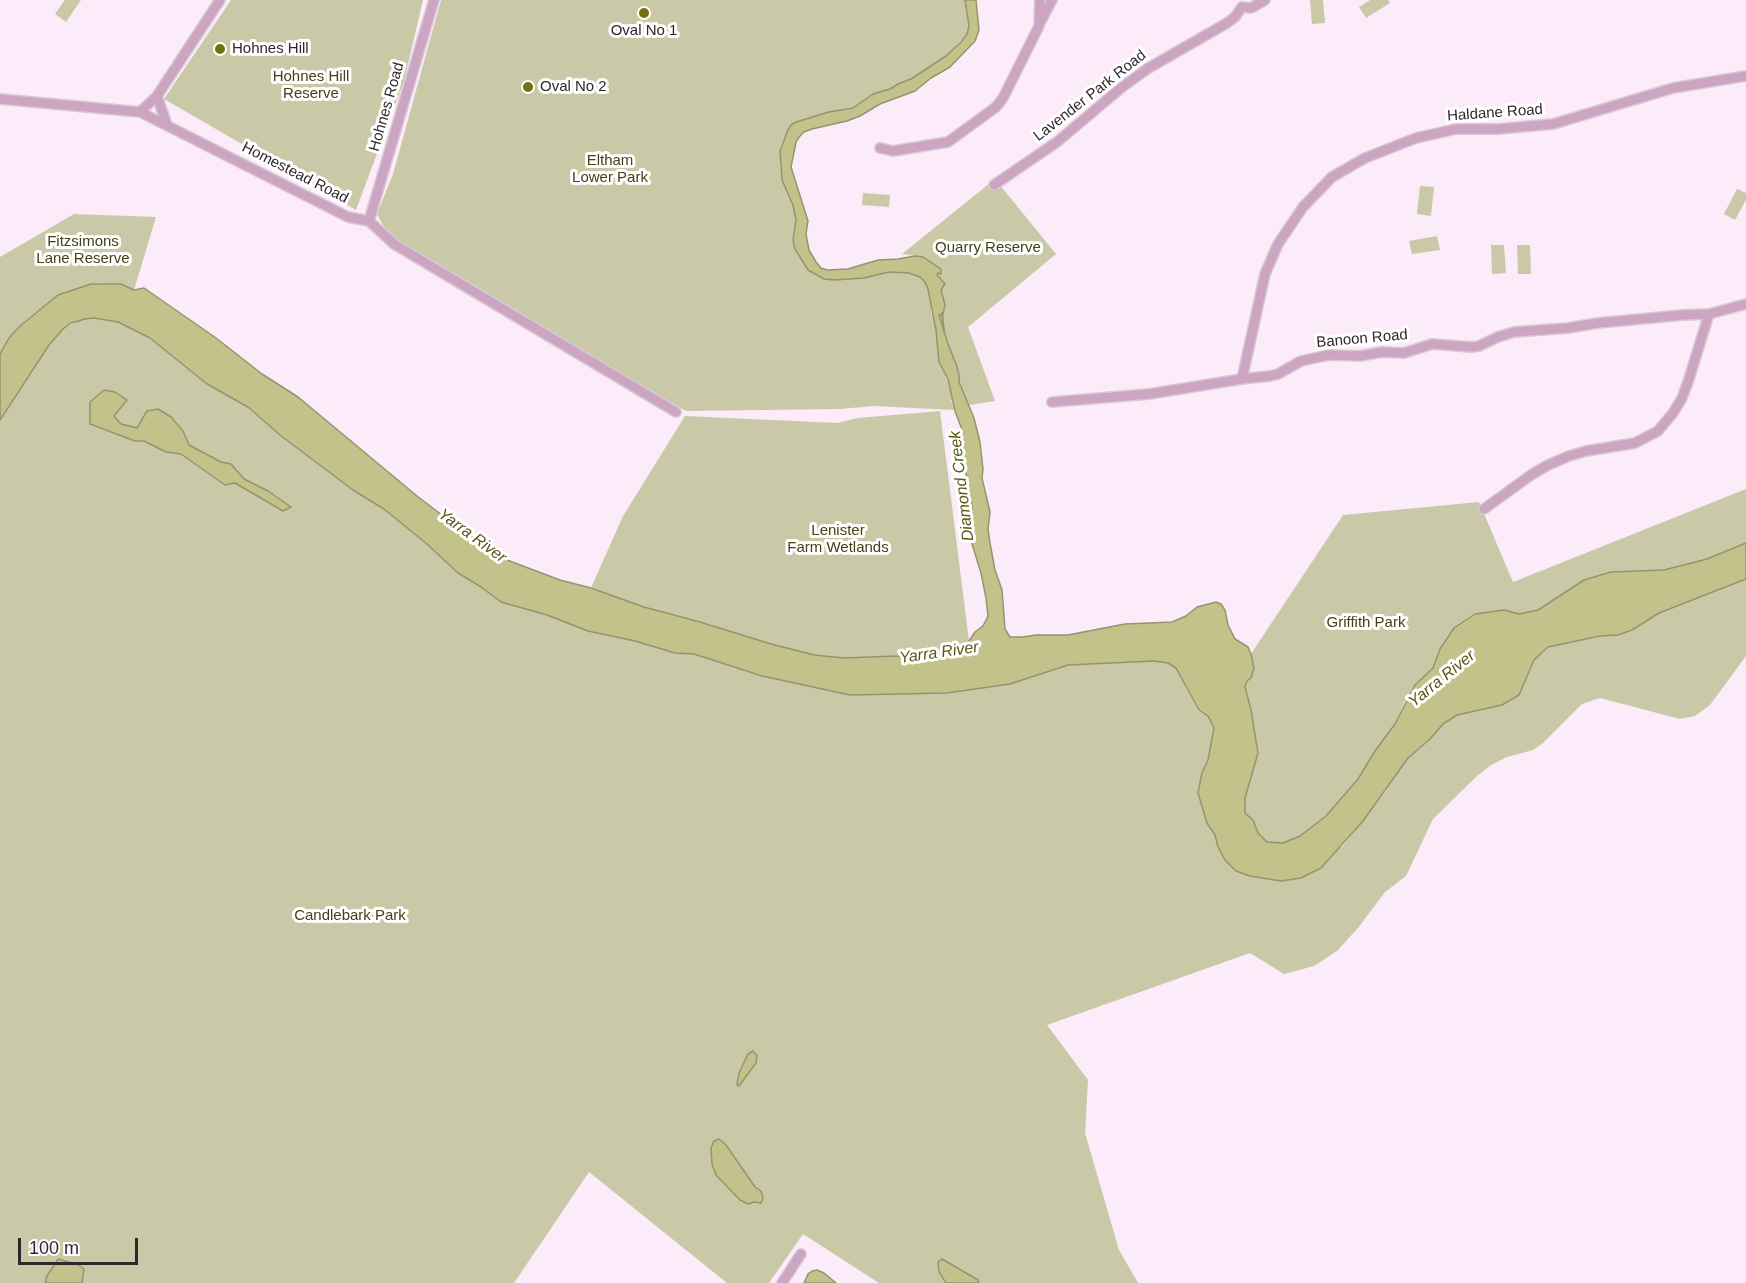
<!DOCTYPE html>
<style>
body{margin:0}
#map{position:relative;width:1746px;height:1283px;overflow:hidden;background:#fcebf8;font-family:Helvetica,sans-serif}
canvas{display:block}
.scale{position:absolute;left:18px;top:1238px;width:120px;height:27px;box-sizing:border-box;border:3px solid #2e282c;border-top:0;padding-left:8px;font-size:18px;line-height:21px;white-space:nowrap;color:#2e282c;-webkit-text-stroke:4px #fff;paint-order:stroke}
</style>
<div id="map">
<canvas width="1746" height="1283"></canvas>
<div class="scale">100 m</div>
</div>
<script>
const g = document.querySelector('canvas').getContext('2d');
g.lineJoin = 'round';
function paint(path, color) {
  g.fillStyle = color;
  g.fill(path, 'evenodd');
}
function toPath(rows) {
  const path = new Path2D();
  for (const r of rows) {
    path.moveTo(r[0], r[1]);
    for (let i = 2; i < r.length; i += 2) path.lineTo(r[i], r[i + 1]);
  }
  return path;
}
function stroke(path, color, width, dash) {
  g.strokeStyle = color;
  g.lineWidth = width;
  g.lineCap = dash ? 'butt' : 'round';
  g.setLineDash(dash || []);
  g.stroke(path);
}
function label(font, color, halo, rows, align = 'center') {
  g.font = font + ' Helvetica,sans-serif';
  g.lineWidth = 6;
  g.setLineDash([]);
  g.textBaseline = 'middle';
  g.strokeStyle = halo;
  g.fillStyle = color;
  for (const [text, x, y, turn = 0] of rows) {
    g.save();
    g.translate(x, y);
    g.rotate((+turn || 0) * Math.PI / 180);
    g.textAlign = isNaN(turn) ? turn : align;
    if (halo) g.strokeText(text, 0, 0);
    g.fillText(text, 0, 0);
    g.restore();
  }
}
const green = toPath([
 [65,0,81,0,66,22,55,14],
 [231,0,423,0,404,81,356,210,164,99],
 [441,0,965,0,969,26,967,34,946,56,911,79,900,83,890,89,873,94,853,108,829,112,791,125,781,145,780,151,780,166,787,193,793,205,796,220,793,240,795,249,802,261,815,275,824,279,834,280,873,276,889,272,909,273,920,277,925,282,931,297,931,312,937,331,939,354,944,372,953,395,954,399,951,400,954,410,874,406,840,409,686,411,418,256,387,233,377,214,393,174],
 [1310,0,1323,0,1325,23,1312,24],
 [1370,0,1388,0,1390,3,1366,18,1359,7],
 [995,179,1056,254,968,327,995,401,969,405,959,382,956,364,948,344,939,315,943,296,941,290,942,281,938,278,937,273,923,257,902,254],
 [1420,186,1434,187,1431,216,1417,214],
 [1737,189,1746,193,1746,200,1735,220,1724,214],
 [863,193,890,195,889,207,862,205],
 [74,214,156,217,134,290,123,285,96,283,58,295,14,333,0,354,0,257],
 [1437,236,1440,250,1412,254,1409,241],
 [1491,245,1504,245,1506,273,1492,274],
 [1517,245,1530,245,1531,274,1518,274],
 [94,318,118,322,150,338,207,384,248,407,280,435,353,490,384,509,427,544,458,573,481,587,501,601,547,615,588,631,635,641,675,653,694,654,762,676,850,695,947,693,1010,684,1068,665,1154,661,1168,663,1176,667,1198,710,1208,716,1214,728,1208,760,1202,773,1198,793,1207,823,1215,835,1218,847,1225,860,1250,876,1259,877,1342,847,1386,791,1392,779,1408,758,1430,739,1443,724,1457,715,1502,705,1519,695,1534,660,1548,647,1600,636,1618,635,1632,630,1659,613,1746,579,1746,656,1710,705,1695,716,1680,719,1600,698,1582,704,1543,743,1533,750,1507,757,1491,765,1477,776,1433,819,1406,876,1385,892,1358,928,1337,951,1314,966,1284,974,1250,953,1047,1025,1088,1080,1085,1133,1119,1250,1138,1283,879,1283,803,1234,769,1283,727,1283,589,1172,514,1283,0,1283,0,420,49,345,63,329,79,320],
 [940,411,969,641,959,651,936,659,895,656,844,658,814,655,771,644,700,622,644,607,591,588,623,516,685,416,837,423,858,418],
 [1746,489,1746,543,1707,559,1664,570,1611,572,1584,580,1538,610,1519,614,1504,610,1475,614,1454,628,1440,649,1433,668,1405,701,1395,724,1375,751,1358,779,1326,816,1300,836,1283,843,1267,842,1258,833,1253,820,1245,813,1245,798,1258,753,1251,710,1245,687,1254,668,1251,654,1343,515,1479,502,1513,582]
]);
const water = toPath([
 [965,0,976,0,979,30,975,41,950,67,931,78,915,91,880,104,860,116,847,121,812,129,804,132,800,136,796,142,791,167,808,221,806,234,809,250,816,262,821,268,827,270,848,269,878,260,898,259,915,256,923,257,941,269,941,274,938,273,937,275,945,284,941,290,945,305,943,314,939,315,948,344,956,364,959,375,959,382,974,418,980,442,983,469,982,478,990,512,988,529,990,543,995,570,1002,590,1005,629,1010,637,1023,637,1036,635,1068,635,1125,624,1172,622,1186,616,1197,607,1216,602,1221,604,1225,610,1228,625,1235,639,1248,647,1251,654,1254,668,1251,678,1247,681,1245,687,1251,710,1258,753,1245,798,1245,813,1253,820,1258,833,1267,842,1283,843,1300,836,1326,816,1358,779,1375,751,1395,724,1415,685,1433,668,1440,649,1454,628,1475,614,1504,610,1519,614,1538,610,1584,580,1611,572,1664,570,1707,559,1746,543,1746,579,1659,613,1632,630,1618,635,1600,636,1548,647,1534,660,1519,695,1502,705,1457,715,1443,724,1430,739,1408,758,1363,821,1321,868,1301,878,1281,881,1250,876,1236,871,1225,860,1218,847,1215,835,1207,823,1198,793,1202,773,1208,760,1214,728,1208,716,1199,710,1176,668,1168,663,1154,661,1068,665,1010,684,947,693,850,695,762,676,694,654,675,653,635,641,588,631,547,615,501,602,481,587,458,573,427,544,384,509,353,490,280,435,248,407,207,384,150,338,118,322,94,318,85,319,71,323,63,329,49,345,0,420,0,354,9,338,20,326,58,295,91,284,121,284,134,290,144,288,216,338,262,374,298,397,417,496,460,529,507,560,560,580,591,588,644,607,700,622,771,644,814,655,844,658,895,656,936,659,959,651,969,641,975,632,983,626,988,616,986,598,981,573,972,544,972,507,966,473,961,427,955,411,948,379,939,362,936,330,928,289,925,282,920,277,909,273,889,272,864,278,834,280,824,279,808,270,795,249,793,240,796,220,793,205,782,180,780,151,788,130,791,125,796,122,829,112,853,108,873,94,890,89,900,83,911,79,946,56,961,42,967,34,969,26,965,0],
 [104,390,115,392,127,400,114,416,121,424,137,428,147,411,158,409,171,417,183,431,189,445,221,462,231,464,244,479,268,491,291,507,283,511,235,483,225,485,181,454,166,452,144,441,135,441,90,424,90,402,104,390],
 [753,1051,757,1056,756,1063,739,1086,737,1085,739,1073,748,1054,753,1051],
 [719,1139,726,1145,755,1187,761,1191,763,1198,761,1203,754,1202,748,1204,740,1200,716,1175,712,1164,711,1148,714,1141,719,1139],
 [58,1259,79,1265,84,1269,82,1283,45,1283,47,1276,58,1259],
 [942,1259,978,1280,979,1283,946,1283,939,1272,938,1262,942,1259],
 [817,1270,824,1273,836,1283,804,1283,808,1274,812,1271,817,1270]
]);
const stream = toPath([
 [942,313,944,331]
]);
const minor = toPath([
 [1242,7,1251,8,1265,0],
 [1041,21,1052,0],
 [157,96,167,125],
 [0,99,140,112,348,217,369,221,394,244,676,412],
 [140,112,157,96,220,0],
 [880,148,893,151,948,142,996,107,1003,98,1039,26,1040,0],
 [994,185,1057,142,1121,88,1147,69,1227,23,1235,17,1242,7],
 [369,221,434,0],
 [1242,379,1265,274,1278,244,1303,207,1332,177,1365,158,1416,138,1456,129,1498,129,1553,124,1673,88,1746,76],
 [1052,402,1149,394,1242,379,1270,376,1278,374,1301,361,1329,355,1360,356,1382,352,1404,353,1432,344,1471,347,1479,346,1498,337,1514,332,1568,328,1598,323,1683,315,1709,314,1746,304],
 [1484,509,1531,475,1548,465,1569,456,1586,451,1635,443,1658,431,1673,413,1682,398,1688,382,1709,314],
 [782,1283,801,1254]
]);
const markers = [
 [644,13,6,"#747011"],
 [220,49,6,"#747011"],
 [528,87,6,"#747011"]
];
const poiNames = [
 ["Oval No 1",644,31,"center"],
 ["Hohnes Hill",232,49],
 ["Oval No 2",540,87]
];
const parkNames = [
 ["Hohnes Hill",311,77],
 ["Reserve",311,94],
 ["Eltham",610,161],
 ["Lower Park",610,178],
 ["Fitzsimons",83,242],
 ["Lane Reserve",83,259],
 ["Quarry Reserve",988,248],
 ["Lenister",838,531],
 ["Farm Wetlands",838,548],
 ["Griffith Park",1366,623],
 ["Candlebark Park",350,916]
];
const streetNames = [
 ["Lavender Park Road",1090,96,-38],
 ["Hohnes Road",387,107,-74],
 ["Haldane Road",1495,113,-4],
 ["Homestead Road",295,173,27],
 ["Banoon Road",1362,339,-5]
];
const waterNames = [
 ["Diamond Creek",962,486,-97],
 ["Yarra River",472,536,36],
 ["Yarra River",939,653,-8],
 ["Yarra River",1442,679,-39]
];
paint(green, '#c9c9a7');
paint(water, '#c3c28a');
stroke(water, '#96946e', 1.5);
stroke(stream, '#96946e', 2);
stroke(minor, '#d7c8d3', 12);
stroke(minor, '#cca5c3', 9);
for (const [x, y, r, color] of markers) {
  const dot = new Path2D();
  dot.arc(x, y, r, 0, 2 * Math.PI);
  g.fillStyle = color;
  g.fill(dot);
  stroke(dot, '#fff', 2);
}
label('15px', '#2e282c', '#fff', poiNames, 'left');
label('15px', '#444217', '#fff', parkNames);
label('15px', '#2e282c', '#fff', streetNames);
label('italic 16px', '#585615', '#fff', waterNames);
</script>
